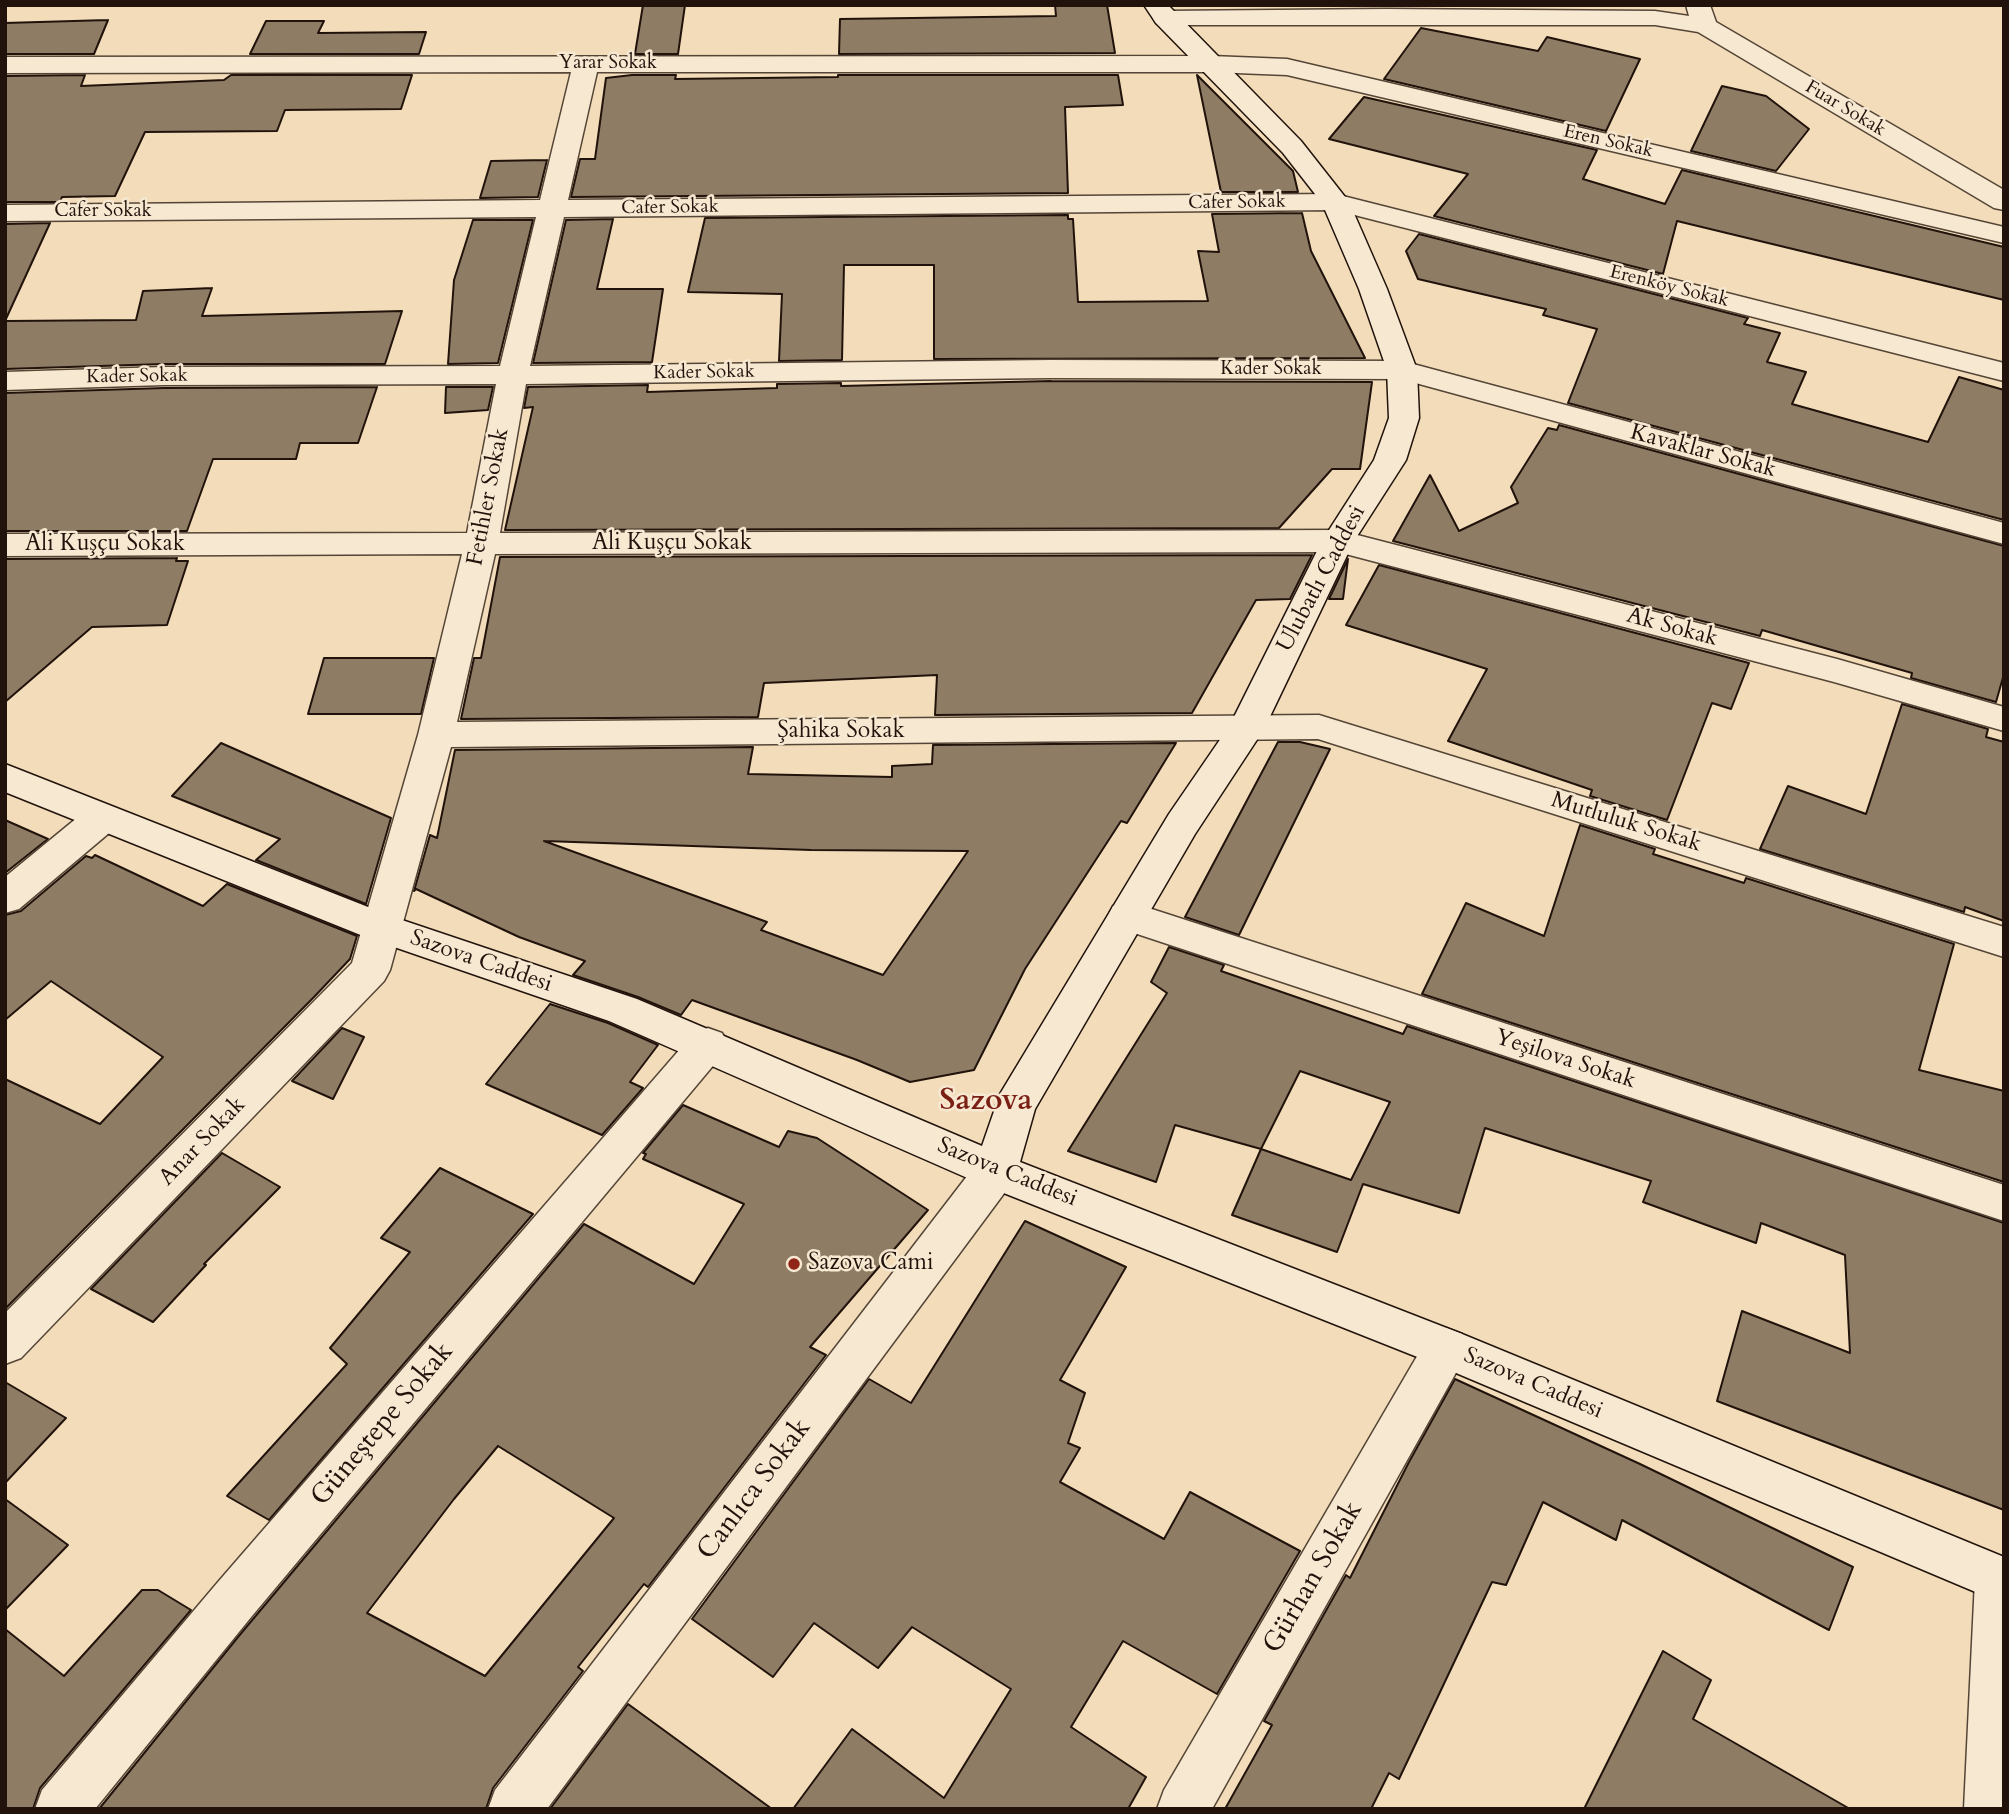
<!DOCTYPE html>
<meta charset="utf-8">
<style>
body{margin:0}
#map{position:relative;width:2009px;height:1814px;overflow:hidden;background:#f2dcb9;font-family:Cardo,serif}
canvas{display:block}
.frame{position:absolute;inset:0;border:7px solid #21130b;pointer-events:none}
</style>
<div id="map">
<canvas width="2009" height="1814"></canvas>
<div class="frame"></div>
</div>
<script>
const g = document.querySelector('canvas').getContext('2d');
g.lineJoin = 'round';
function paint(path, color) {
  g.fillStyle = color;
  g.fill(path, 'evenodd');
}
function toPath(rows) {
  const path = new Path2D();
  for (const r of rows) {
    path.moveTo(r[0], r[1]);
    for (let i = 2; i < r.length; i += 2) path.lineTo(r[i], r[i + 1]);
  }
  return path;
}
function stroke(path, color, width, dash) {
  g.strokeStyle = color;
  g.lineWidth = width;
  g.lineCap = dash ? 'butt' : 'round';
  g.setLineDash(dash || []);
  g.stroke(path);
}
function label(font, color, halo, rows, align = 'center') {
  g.font = font + ' Cardo,serif';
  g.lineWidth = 5;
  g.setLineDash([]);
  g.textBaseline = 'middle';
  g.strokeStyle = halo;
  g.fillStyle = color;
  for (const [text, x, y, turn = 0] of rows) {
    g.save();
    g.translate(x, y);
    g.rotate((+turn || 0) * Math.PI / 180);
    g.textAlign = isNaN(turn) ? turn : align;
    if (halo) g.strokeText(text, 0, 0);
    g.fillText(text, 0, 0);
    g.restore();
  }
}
const building = toPath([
 [643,5,685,5,678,54,635,54,643,5],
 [1055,5,1107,5,1115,53,839,54,840,19,1056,16,1055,5],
 [108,20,94,54,5,54,5,23,108,20],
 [266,21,324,21,318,33,426,32,419,54,250,54,266,21],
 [1421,28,1538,51,1547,37,1640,59,1606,131,1384,79,1421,28],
 [85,75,81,86,224,80,231,75,412,75,401,109,285,110,277,131,145,132,115,196,62,197,60,202,5,202,5,76,85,75],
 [632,75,676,75,675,79,838,77,838,75,1118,75,1123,105,1065,107,1068,193,571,197,580,159,595,159,606,78,632,75],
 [1197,75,1293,171,1298,192,1221,192,1197,75],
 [1722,86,1766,96,1809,129,1776,171,1691,151,1722,86],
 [1364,97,1597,150,1583,179,1665,204,1682,170,2004,247,2004,300,1677,221,1663,274,1434,216,1468,174,1329,139,1364,97],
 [547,160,538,197,480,198,491,161,547,160],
 [1302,213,1311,251,1365,358,934,359,934,265,844,265,842,360,779,361,782,294,688,292,705,218,1068,215,1068,219,1073,219,1078,302,1208,301,1198,251,1219,252,1212,214,1302,213],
 [613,219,597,289,663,289,652,362,533,363,566,220,613,219],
 [473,220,533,220,498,363,448,364,454,280,473,220],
 [50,223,5,321,5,224,50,223],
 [1419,234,1748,318,1744,324,1780,333,1767,362,1806,372,1792,404,1928,442,1959,377,2004,390,2004,520,1568,403,1597,329,1543,315,1546,309,1418,279,1406,251,1419,234],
 [212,288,202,316,402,311,385,364,164,364,5,369,5,321,136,320,143,291,212,288],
 [1051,381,1372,382,1360,469,1332,469,1279,528,505,530,533,407,524,408,528,387,648,385,647,392,777,388,777,384,841,383,841,386,1051,381],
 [377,387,358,443,300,443,296,459,213,459,187,531,5,531,5,393,164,388,377,387],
 [446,387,493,387,488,410,445,413,446,387],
 [1559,425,2004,546,2004,674,1996,702,1911,678,1912,673,1762,630,1760,636,1393,541,1430,475,1459,531,1518,503,1511,487,1548,428,1557,430,1559,425],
 [1312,555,1290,599,1256,600,1192,713,935,715,937,675,764,683,758,717,461,719,474,658,481,658,500,557,1312,555],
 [177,558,176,561,188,561,167,625,92,627,5,702,5,559,177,558],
 [1348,559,1343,599,1329,599,1348,559],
 [1379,565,1749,663,1731,709,1712,703,1667,820,1590,796,1592,790,1448,741,1487,669,1346,625,1379,565],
 [324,658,434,658,421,714,308,714,324,658],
 [1902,704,1988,729,1986,737,2004,742,2004,921,1965,907,1964,912,1760,849,1788,786,1866,814,1902,704],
 [1278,742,1300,742,1330,749,1239,935,1185,917,1278,742],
 [221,743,391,818,366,904,256,860,280,839,172,796,221,743],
 [1176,743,1127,823,1121,821,1025,969,974,1070,910,1082,857,1060,692,1000,681,1015,638,997,573,975,585,961,519,937,416,889,414,891,430,835,437,838,455,750,753,747,748,774,892,777,892,766,932,764,933,745,1176,743],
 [544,841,811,850,968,851,883,975,761,930,767,922,544,841],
 [5,820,48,839,5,873,5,820],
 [1580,825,1655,849,1653,854,1744,883,1746,878,1954,944,1919,1070,2004,1091,2004,1182,1422,994,1466,903,1544,936,1580,825],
 [95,855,203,906,227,884,357,936,350,959,314,997,5,1309,5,1079,100,1124,163,1057,51,981,5,1020,5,915,21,911,86,856,92,858,95,855],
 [1169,947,1224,965,1221,971,1403,1034,1407,1026,2004,1223,2004,1510,1717,1401,1742,1311,1850,1353,1845,1255,1761,1223,1756,1243,1643,1202,1651,1181,1485,1128,1459,1213,1363,1184,1337,1252,1232,1215,1261,1149,1175,1125,1156,1182,1068,1151,1167,993,1151,982,1169,947],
 [1300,1071,1390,1102,1351,1180,1261,1149,1300,1071],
 [550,1004,608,1023,658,1045,630,1082,643,1088,602,1135,486,1084,550,1004],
 [342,1028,364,1037,333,1099,292,1081,342,1028],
 [683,1105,779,1147,788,1131,817,1138,928,1210,810,1347,826,1355,648,1587,644,1584,578,1667,583,1671,493,1788,486,1809,99,1809,238,1637,584,1224,694,1284,744,1204,643,1159,646,1154,643,1153,683,1105],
 [498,1446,614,1518,485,1676,367,1613,454,1499,498,1446],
 [222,1153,280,1187,204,1264,206,1265,153,1322,91,1289,222,1153],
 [440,1168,533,1214,269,1520,227,1496,347,1364,330,1348,410,1252,381,1238,440,1168],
 [1025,1221,1126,1267,1060,1380,1085,1393,1068,1443,1080,1448,1060,1482,1164,1539,1190,1492,1300,1551,1217,1694,1123,1641,1071,1727,1146,1777,1128,1809,793,1809,852,1729,944,1798,1011,1689,912,1627,878,1668,814,1623,773,1677,692,1619,869,1379,911,1403,1025,1221],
 [1455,1379,1640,1464,1853,1567,1829,1630,1622,1520,1616,1540,1543,1502,1506,1585,1492,1582,1399,1779,1389,1773,1371,1809,1225,1809,1272,1725,1264,1721,1346,1575,1350,1578,1409,1462,1455,1379],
 [5,1382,66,1418,5,1483,5,1382],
 [5,1499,68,1545,5,1610,5,1499],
 [142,1590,158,1590,191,1610,40,1788,33,1809,5,1809,5,1629,64,1676,142,1590],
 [1663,1651,1711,1680,1693,1719,1850,1809,1584,1809,1663,1651],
 [628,1704,772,1809,550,1809,628,1704]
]);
const street = toPath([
 [1686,5,1710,5,1716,22,2004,190,2004,210,1994,208,1698,32,1655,25,1165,25,1156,23,1153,18,1156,13,1165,11,1386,9,1655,11,1689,16,1686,5],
 [1211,56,1287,59,2004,227,2004,243,1287,75,1211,72,597,72,568,200,1335,194,2004,363,2004,381,1335,210,564,217,530,366,1051,360,1402,361,2004,523,2004,544,1401,379,1051,378,526,384,500,533,1338,530,1837,659,2004,707,2004,731,1834,682,1338,552,495,554,457,722,1319,715,2004,927,2004,957,1318,739,451,747,390,970,384,981,21,1358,5,1364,5,1313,352,963,418,735,462,554,5,556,5,534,467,533,496,384,164,385,5,390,5,372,164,367,500,366,536,217,5,221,5,205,540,200,571,72,5,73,5,57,1211,56],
 [102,805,115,808,121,818,115,828,19,909,5,913,5,877,89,808,102,805],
 [1127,901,2004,1185,2004,1221,1113,926,1108,916,1113,906,1127,901],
 [708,1028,722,1033,728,1044,722,1055,252,1616,95,1809,35,1809,42,1790,218,1582,694,1033,708,1028],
 [996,1153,1011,1158,1017,1171,1011,1184,547,1809,488,1809,495,1790,981,1158,996,1153],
 [1446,1328,1462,1334,1469,1348,1462,1362,1212,1809,1157,1809,1164,1790,1430,1334,1446,1328],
 [2000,1556,2004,1558,2004,1809,1964,1809,1975,1580,1983,1563,2000,1556]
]);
const secondary = toPath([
 [1144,5,1168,5,1301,141,1349,202,1387,289,1417,370,1419,418,1406,460,1354,541,1264,729,1195,834,1035,1109,1020,1162,1462,1334,2004,1557,2004,1604,1430,1362,981,1184,609,1021,368,938,5,792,5,764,396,918,637,999,982,1146,1000,1094,1169,814,1230,725,1322,541,1374,460,1389,418,1387,370,1359,289,1322,203,1283,153,1156,23,1144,5]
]);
const markers = [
 [794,1264,7,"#8f2418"]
];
const farStreetnames = [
 ["Yarar Sokak",608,64],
 ["Fuar Sokak",1845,109,31],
 ["Eren Sokak",1608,142,13],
 ["Cafer Sokak",1237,203,-1],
 ["Cafer Sokak",670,208,-1],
 ["Cafer Sokak",103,212],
 ["Erenköy Sokak",1669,287,14],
 ["Kader Sokak",1271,370],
 ["Kader Sokak",704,373,-1],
 ["Kader Sokak",137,377,-1]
];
const streetNames = [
 ["Kavaklar Sokak",1703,452,15],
 ["Fetihler Sokak",489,497,-79],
 ["Ali Kuşçu Sokak",672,544],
 ["Ali Kuşçu Sokak",105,545],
 ["Ulubatlı Caddesi",1322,579,-62],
 ["Ak Sokak",1672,628,15],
 ["Şahika Sokak",841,732],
 ["Mutluluk Sokak",1626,823,17],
 ["Sazova Caddesi",481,962,19],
 ["Yeşilova Sokak",1565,1060,18],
 ["Anar Sokak",203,1142,-46],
 ["Sazova Caddesi",1007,1173,22],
 ["Sazova Caddesi",1533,1384,23]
];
const poiNames = [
 ["Sazova Cami",808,1264]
];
const nearStreetnames = [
 ["Güneştepe Sokak",383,1425,-50],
 ["Canlıca Sokak",755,1490,-53],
 ["Gürhan Sokak",1314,1578,-60]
];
const districtNames = [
 ["Sazova",986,1102]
];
paint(building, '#8e7c65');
stroke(building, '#21130b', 2);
stroke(street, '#554536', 3);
stroke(secondary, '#21130b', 3);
paint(street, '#f7e8d2');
paint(secondary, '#f7e8d2');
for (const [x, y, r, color] of markers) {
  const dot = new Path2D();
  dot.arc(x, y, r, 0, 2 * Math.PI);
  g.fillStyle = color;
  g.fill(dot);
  stroke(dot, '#f7e8d2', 2.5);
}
label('19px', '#21130b', '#f7e8d2', farStreetnames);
label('23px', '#21130b', '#f7e8d2', streetNames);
label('23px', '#21130b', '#f7e8d2', poiNames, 'left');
label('28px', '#21130b', '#f7e8d2', nearStreetnames);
label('bold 30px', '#7a1f14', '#f7e8d2', districtNames);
</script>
